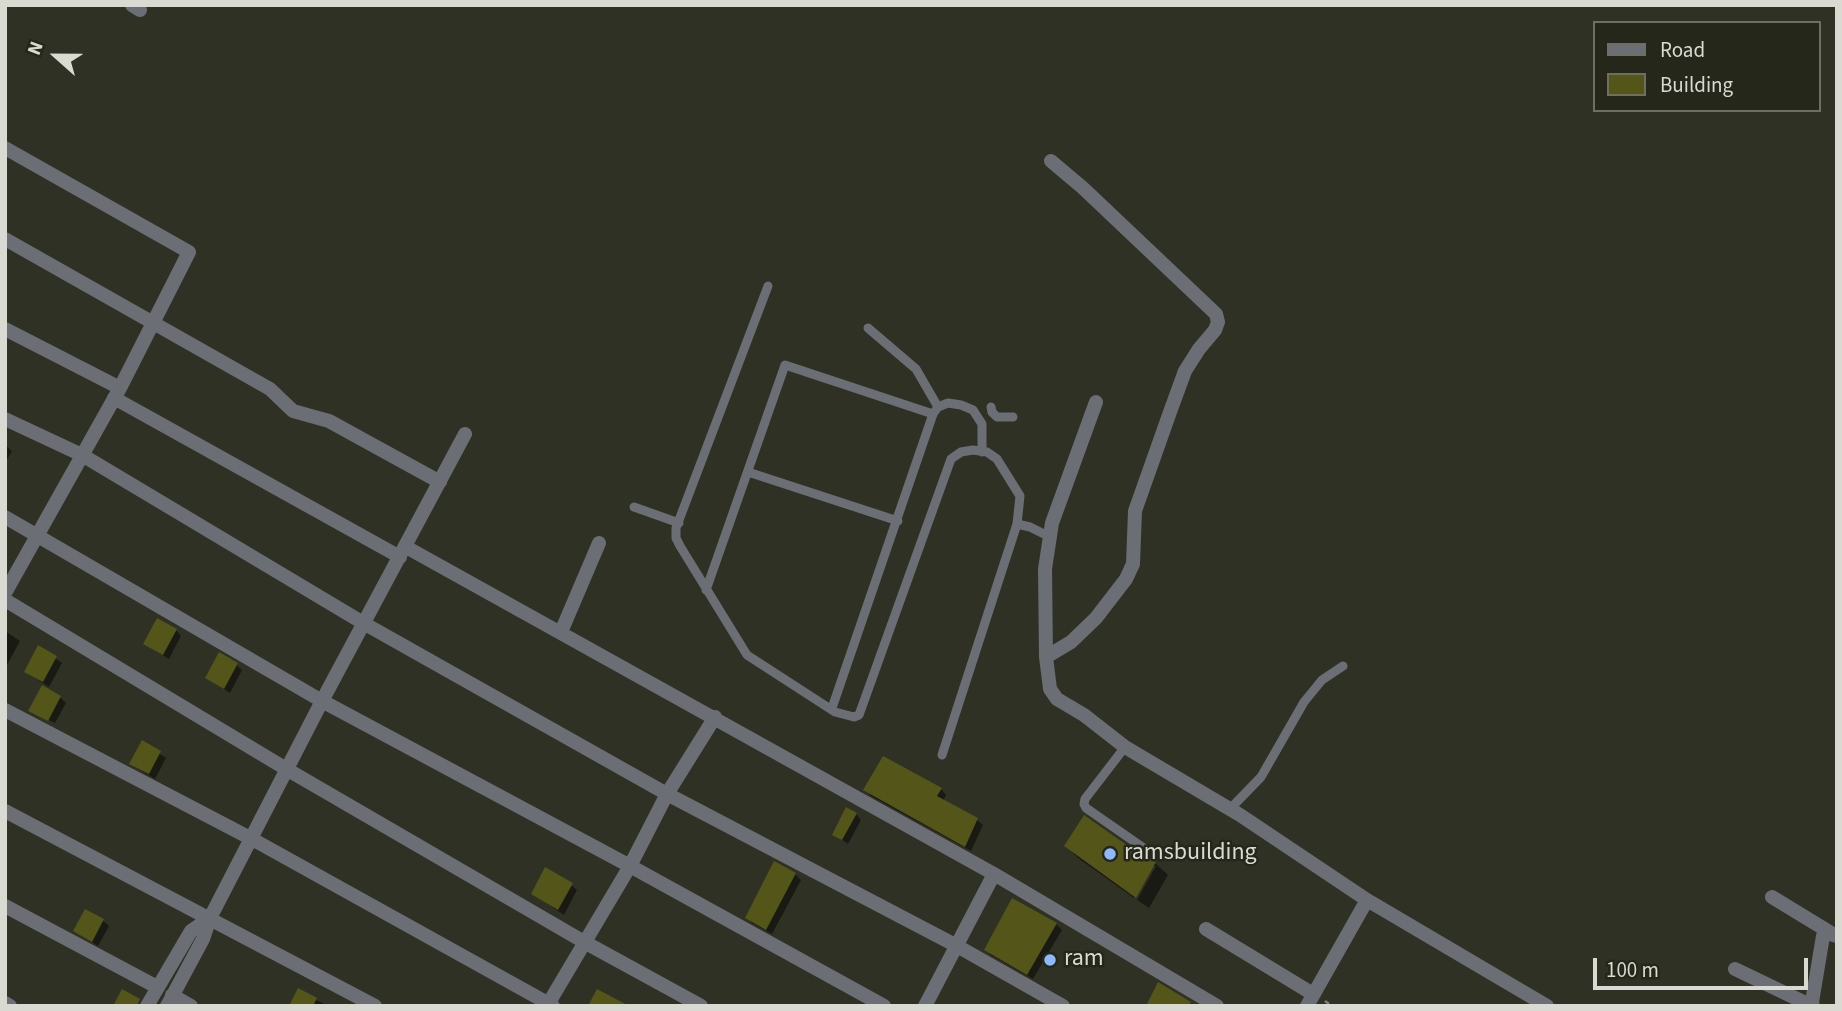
<!DOCTYPE html>
<style>
body{margin:0}
#map{position:relative;width:1842px;height:1011px;overflow:hidden;background:#303125;font-family:"Source Sans 3",sans-serif}
canvas{display:block}
.frame{position:absolute;inset:0;border:7px solid #d9dad2;pointer-events:none}
.legend{position:absolute;left:1593px;top:21px;width:228px;height:91px;box-sizing:border-box;background:#26271b;border:2px solid #6e6f64;margin:0;padding:9px 12px;list-style:none;font-size:21px;color:#d9dad2}
.legend li{display:flex;align-items:center;gap:14px;height:35px}
.legend b{width:35px;border:2px solid #6e6f64}
.north{position:absolute;left:21px;top:21px;width:70px;height:70px;-webkit-text-stroke:5px #26271b;paint-order:stroke;rotate:291deg;font-size:19px;font-weight:700;line-height:28px;text-align:center;color:#d9dad2}
.north::after{content:'';display:block;margin:auto;width:24px;height:32px;background:#d9dad2;clip-path:polygon(50% 0,100% 100%,50% 72%,0 100%)}
.scale{position:absolute;left:1593px;top:958px;width:215px;height:32px;box-sizing:border-box;border:4px solid #d9dad2;border-top:0;padding-left:9px;font-size:21px;line-height:24px;white-space:nowrap;color:#d9dad2;-webkit-text-stroke:5px #26271b;paint-order:stroke}
</style>
<div id="map">
<canvas width="1842" height="1011"></canvas>
<div class="frame"></div>
<ul class="legend">
<li><b style="height:9px;background:#6b6e74"></b>Road</li>
<li><b style="height:19px;background:#535618"></b>Building</li>
</ul>
<div class="north">N</div>
<div class="scale">100 m</div>
</div>
<script>
const g = document.querySelector('canvas').getContext('2d');
g.lineJoin = 'round';
function paint(path, color) {
  g.fillStyle = color;
  g.fill(path, 'evenodd');
}
function toPath(rows) {
  const path = new Path2D();
  for (const r of rows) {
    path.moveTo(r[0], r[1]);
    for (let i = 2; i < r.length; i += 2) path.lineTo(r[i], r[i + 1]);
  }
  return path;
}
function stroke(path, color, width, dash) {
  g.strokeStyle = color;
  g.lineWidth = width;
  g.lineCap = dash ? 'butt' : 'round';
  g.setLineDash(dash || []);
  g.stroke(path);
}
function label(font, color, halo, rows, align = 'center') {
  g.font = font + ' "Source Sans 3",sans-serif';
  g.lineWidth = 5;
  g.setLineDash([]);
  g.textBaseline = 'middle';
  g.strokeStyle = halo;
  g.fillStyle = color;
  for (const [text, x, y, turn = 0] of rows) {
    g.save();
    g.translate(x, y);
    g.rotate((+turn || 0) * Math.PI / 180);
    g.textAlign = isNaN(turn) ? turn : align;
    if (halo) g.strokeText(text, 0, 0);
    g.fillText(text, 0, 0);
    g.restore();
  }
}
const shadow = toPath([
 [5,445,12,451,5,463],
 [176,630,181,636,169,659,145,644],
 [5,631,20,641,7,665,5,664],
 [39,648,62,663,49,687,26,672],
 [236,665,242,670,230,693,207,678],
 [60,697,66,703,55,723,34,713,34,715,30,711],
 [143,743,166,758,155,779,131,764],
 [941,789,946,795,943,801,977,820,983,825,971,851,871,796,866,790],
 [856,814,861,820,848,844,834,834],
 [1066,846,1140,856,1155,863,1168,875,1149,908,1137,900,1156,866,1152,866,1134,898,1078,858],
 [795,874,801,880,772,934,752,923,747,918],
 [571,885,577,890,564,915,533,894],
 [103,921,109,926,98,946,75,931],
 [1056,924,1062,930,1033,979,991,955,986,950],
 [299,991,328,1006,291,1006]
]);
const building = toPath([
 [157,618,177,629,163,655,143,644],
 [38,645,57,656,43,682,24,672],
 [219,652,238,663,224,689,205,678],
 [42,685,61,696,48,721,28,711],
 [142,740,161,751,149,774,129,764],
 [883,756,942,788,937,796,978,818,965,847,863,790],
 [846,807,857,813,842,840,832,835],
 [1084,815,1141,855,1148,855,1156,862,1136,898,1064,846],
 [774,861,796,873,766,930,745,918],
 [545,867,573,883,558,910,531,894],
 [1012,898,1057,923,1027,975,984,950],
 [85,909,104,919,92,942,73,931],
 [1158,982,1191,1002,1188,1006,1146,1006],
 [298,988,317,998,313,1006,289,1006],
 [122,989,140,999,137,1006,113,1006],
 [597,989,629,1006,588,1006]
]);
const path = toPath([
 [1325,1001,1332,1006]
]);
const lane = toPath([
 [768,286,676,528,676,538,680,546,747,655,835,712,854,717,859,715,951,459,961,452,973,450,987,452,997,459,1020,496,1017,524,1030,527,1050,537],
 [868,328,916,369,938,407],
 [991,407,992,412,997,417,1013,417],
 [748,472,898,521],
 [634,507,679,523],
 [706,590,785,365,933,414],
 [832,708,933,414,938,407,948,403,961,405,973,410,982,424,982,452],
 [1125,747,1085,799,1084,804,1086,808,1145,849],
 [942,755,1017,524],
 [1230,809,1261,777,1304,702,1322,680,1343,666]
]);
const street = toPath([
 [132,5,140,10],
 [5,148,189,252,120,388,5,593],
 [5,239,270,389,293,411,329,421,440,482],
 [5,329,120,388],
 [114,398,400,557],
 [1096,402,1052,523,1045,569,1046,657,1050,689,1057,699,1084,715,1125,747,1240,815,1367,900,1547,1006],
 [5,419,82,455,365,624,667,794,957,946,1063,1006],
 [5,517,322,701,630,866,884,1006],
 [406,547,994,874,925,1006],
 [5,600,288,770,586,943,701,1006],
 [561,632,599,543],
 [1046,657,1071,642,1096,618,1126,579,1133,564,1135,511,1170,412,1185,371,1199,349,1215,330,1218,322,1216,314,1083,188,1051,161],
 [5,710,252,839,553,1006],
 [5,811,375,1006],
 [994,874,1217,1006],
 [1772,897,1831,933],
 [5,906,157,987],
 [1206,929,1313,994],
 [1735,969,1812,1006],
 [172,995,191,1006],
 [5,1003,10,1006],
 [147,1006,191,931,210,918],
 [167,1006,203,939,210,918,322,701,465,434],
 [547,1006,630,866,667,794,715,717],
 [1307,1006,1367,900],
 [1813,1006,1812,1002,1823,936,1826,933,1837,936]
]);
const markers = [
 [1110,854,7,"#8eb9fc"],
 [1050,960,7,"#8eb9fc"]
];
const poiNames = [
 ["ramsbuilding",1124,854],
 ["ram",1064,960]
];
paint(shadow, '#0007');
paint(building, '#535618');
stroke(path, '#7e7f75', 2.5, [5, 3.5]);
stroke(lane, '#6b6e74', 9);
stroke(street, '#6b6e74', 14);
for (const [x, y, r, color] of markers) {
  const dot = new Path2D();
  dot.arc(x, y, r, 0, 2 * Math.PI);
  g.fillStyle = color;
  g.fill(dot);
  stroke(dot, '#26271b', 2.5);
}
label('24px', '#d9dad2', '#26271b', poiNames, 'left');
</script>
